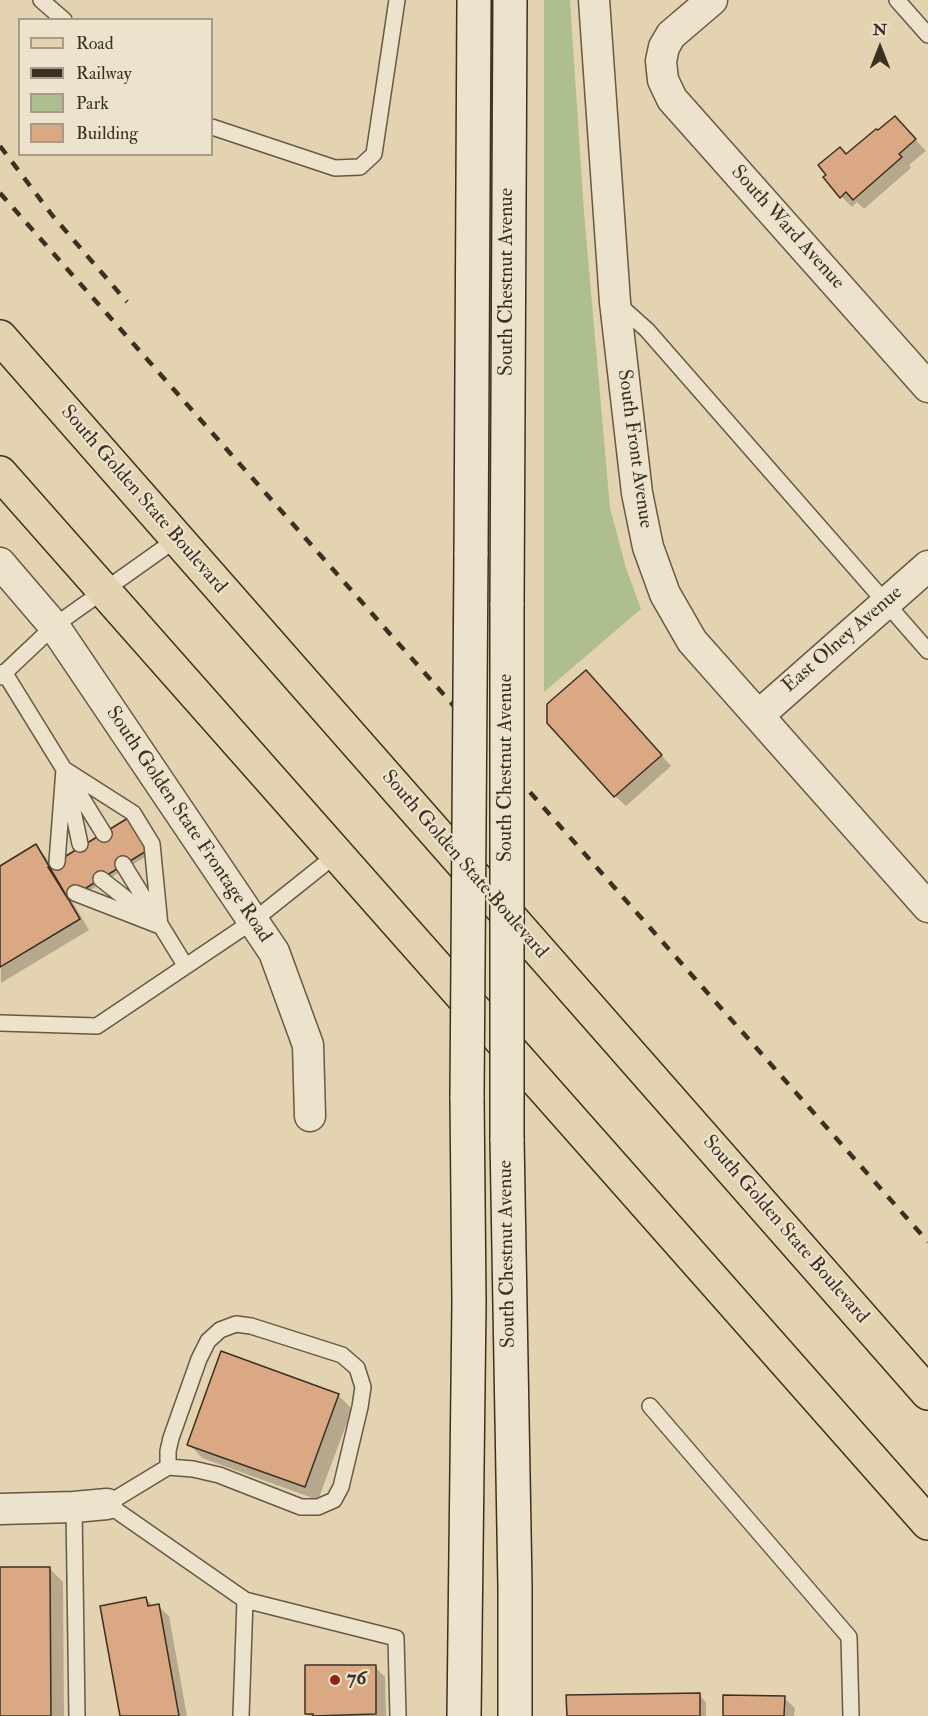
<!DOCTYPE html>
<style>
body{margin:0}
#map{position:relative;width:928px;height:1716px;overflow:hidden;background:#e3d3b1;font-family:"IM FELL Double Pica",serif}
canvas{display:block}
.legend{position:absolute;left:18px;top:18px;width:195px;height:138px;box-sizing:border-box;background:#ede2cc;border:2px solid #a69b88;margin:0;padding:8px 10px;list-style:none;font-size:18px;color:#3c3022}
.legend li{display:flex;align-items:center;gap:12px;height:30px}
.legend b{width:30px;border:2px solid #a69b88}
.north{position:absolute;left:850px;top:18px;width:60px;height:60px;-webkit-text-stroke:4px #ede2cc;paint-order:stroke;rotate:0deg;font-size:16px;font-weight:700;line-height:24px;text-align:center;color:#3c3022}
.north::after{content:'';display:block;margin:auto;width:21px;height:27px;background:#3c3022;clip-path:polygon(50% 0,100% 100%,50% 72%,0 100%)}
</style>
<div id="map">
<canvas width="928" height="1716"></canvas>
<ul class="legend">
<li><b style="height:8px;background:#e3d3b1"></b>Road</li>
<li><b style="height:8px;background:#3c3022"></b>Railway</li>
<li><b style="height:16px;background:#aebe8f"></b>Park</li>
<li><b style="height:16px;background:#dba884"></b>Building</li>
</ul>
<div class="north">N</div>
</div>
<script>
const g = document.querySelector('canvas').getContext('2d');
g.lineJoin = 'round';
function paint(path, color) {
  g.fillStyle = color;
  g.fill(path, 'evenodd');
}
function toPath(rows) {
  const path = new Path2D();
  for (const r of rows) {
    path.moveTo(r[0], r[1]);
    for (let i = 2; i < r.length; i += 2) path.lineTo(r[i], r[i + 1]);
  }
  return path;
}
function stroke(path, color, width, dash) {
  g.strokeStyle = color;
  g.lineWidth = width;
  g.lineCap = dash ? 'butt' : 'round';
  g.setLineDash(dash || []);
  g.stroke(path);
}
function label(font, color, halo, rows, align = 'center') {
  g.font = font + ' "IM FELL Double Pica",serif';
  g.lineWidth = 4.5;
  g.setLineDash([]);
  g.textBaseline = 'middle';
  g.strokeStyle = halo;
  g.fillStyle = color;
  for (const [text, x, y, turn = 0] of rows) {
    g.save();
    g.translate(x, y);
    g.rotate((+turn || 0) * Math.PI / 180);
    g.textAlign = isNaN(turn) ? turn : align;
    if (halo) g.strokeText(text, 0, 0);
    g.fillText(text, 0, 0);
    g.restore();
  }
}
const green = toPath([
 [544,0,570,0,584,212,610,508,626,568,641,609,544,692]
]);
const shadow = toPath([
 [905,128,926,151,909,165,911,168,864,209,857,202,852,207,841,196,847,156],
 [596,682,671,766,626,806,615,796],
 [128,820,150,854,72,901,89,930,1,983,0,867,35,846,46,857,52,867],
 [338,1395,352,1409,318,1500,202,1458,189,1444],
 [49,1568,63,1582,64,1716,0,1716,0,1569],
 [146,1599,154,1607,158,1606,169,1616,187,1716,121,1716],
 [375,1667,385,1677,386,1716,309,1716,306,1713],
 [699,1695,706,1702,706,1716,568,1716],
 [784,1698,795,1708,794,1716,725,1716]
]);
const building = toPath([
 [895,116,916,139,899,154,902,157,853,200,846,192,840,198,823,177,826,175,818,165,840,147,846,154,876,129,878,130,895,116],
 [586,670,662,755,614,797,547,723,547,704,586,670],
 [128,818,148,850,68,899,48,867,128,818],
 [36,844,80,919,0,967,0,866,36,844],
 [221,1351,339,1394,305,1487,187,1445,221,1351],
 [0,1567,50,1567,51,1716,0,1716,0,1567],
 [146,1597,148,1606,159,1604,179,1716,120,1716,100,1606,146,1597],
 [305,1665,376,1665,376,1714,313,1716,313,1714,305,1714,305,1665],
 [700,1693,700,1716,567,1716,566,1695,700,1693],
 [723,1695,785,1696,784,1716,723,1716,723,1695]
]);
const service = toPath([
 [41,0,64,20],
 [897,0,928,35],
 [212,127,335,168,360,167,374,154,397,0],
 [618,304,647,330,928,651],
 [4,672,104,834],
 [0,677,54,626,178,538],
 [64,769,133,813,152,844,160,926],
 [68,787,80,844],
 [57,862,64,769],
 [123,864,185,965],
 [101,879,148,916],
 [75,893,160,926],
 [0,1023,97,1026,253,921,337,854],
 [650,1406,849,1637,851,1716],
 [168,1467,168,1451,171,1438,199,1359,208,1341,220,1330,236,1324,251,1326,342,1355,357,1368,363,1387,360,1407,341,1487,334,1500,318,1507,301,1507,219,1475,193,1469,168,1467,107,1504,245,1600,396,1638,398,1716],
 [74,1507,77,1716],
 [241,1716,245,1600]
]);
const minor = toPath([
 [594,0,615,302,637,493,648,547,665,594,692,641,928,907],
 [712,0,671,35,664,47,661,61,663,80,672,99,928,387],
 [0,563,54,626,274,952,308,1045,310,1116],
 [759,715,928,566],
 [0,1509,74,1507,107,1504]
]);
const secondary = toPath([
 [471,555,474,0],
 [507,606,510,0],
 [507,1138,515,1587,515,1716],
 [464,1716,469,1303,467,1096]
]);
const primary = toPath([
 [0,337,928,1393],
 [0,473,928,1523]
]);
const rail = toPath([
 [0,146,52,215,127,302],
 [0,193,928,1242]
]);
const secondaryBridge = toPath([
 [507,606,507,1138],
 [467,1096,471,555]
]);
const markers = [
 [335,1680,6,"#8f2418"]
];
const streetNames = [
 ["South Ward Avenue",787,228,48],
 ["South Chestnut Avenue",508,282,-90],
 ["South Front Avenue",634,449,82],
 ["South Golden State Boulevard",143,500,49],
 ["East Olney Avenue",843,640,-41],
 ["South Chestnut Avenue",507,768,-90],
 ["South Golden State Frontage Road",188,825,56],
 ["South Golden State Boulevard",464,865,49],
 ["South Golden State Boulevard",785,1230,49],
 ["South Chestnut Avenue",508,1254,-91]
];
const poiNames = [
 ["76",347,1680]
];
paint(green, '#aebe8f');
paint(shadow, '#0003');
paint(building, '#dba884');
stroke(building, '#3c3022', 1.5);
stroke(service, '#665946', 18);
stroke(minor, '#665946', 33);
stroke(secondary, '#3c3022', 36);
stroke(primary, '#3c3022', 36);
stroke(service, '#ede2cc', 15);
stroke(minor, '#ede2cc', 30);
stroke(secondary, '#ede2cc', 33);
stroke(primary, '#e3d3b1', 33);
stroke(rail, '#3c3022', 4.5, [10, 10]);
stroke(secondaryBridge, '#3c3022', 36, []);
stroke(secondaryBridge, '#ede2cc', 33);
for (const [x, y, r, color] of markers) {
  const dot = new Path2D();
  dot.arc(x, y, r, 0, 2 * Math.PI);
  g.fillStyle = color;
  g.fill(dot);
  stroke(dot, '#ede2cc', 2);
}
label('20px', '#3c3022', '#ede2cc', streetNames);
label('bold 20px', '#3c3022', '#ede2cc', poiNames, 'left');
</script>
